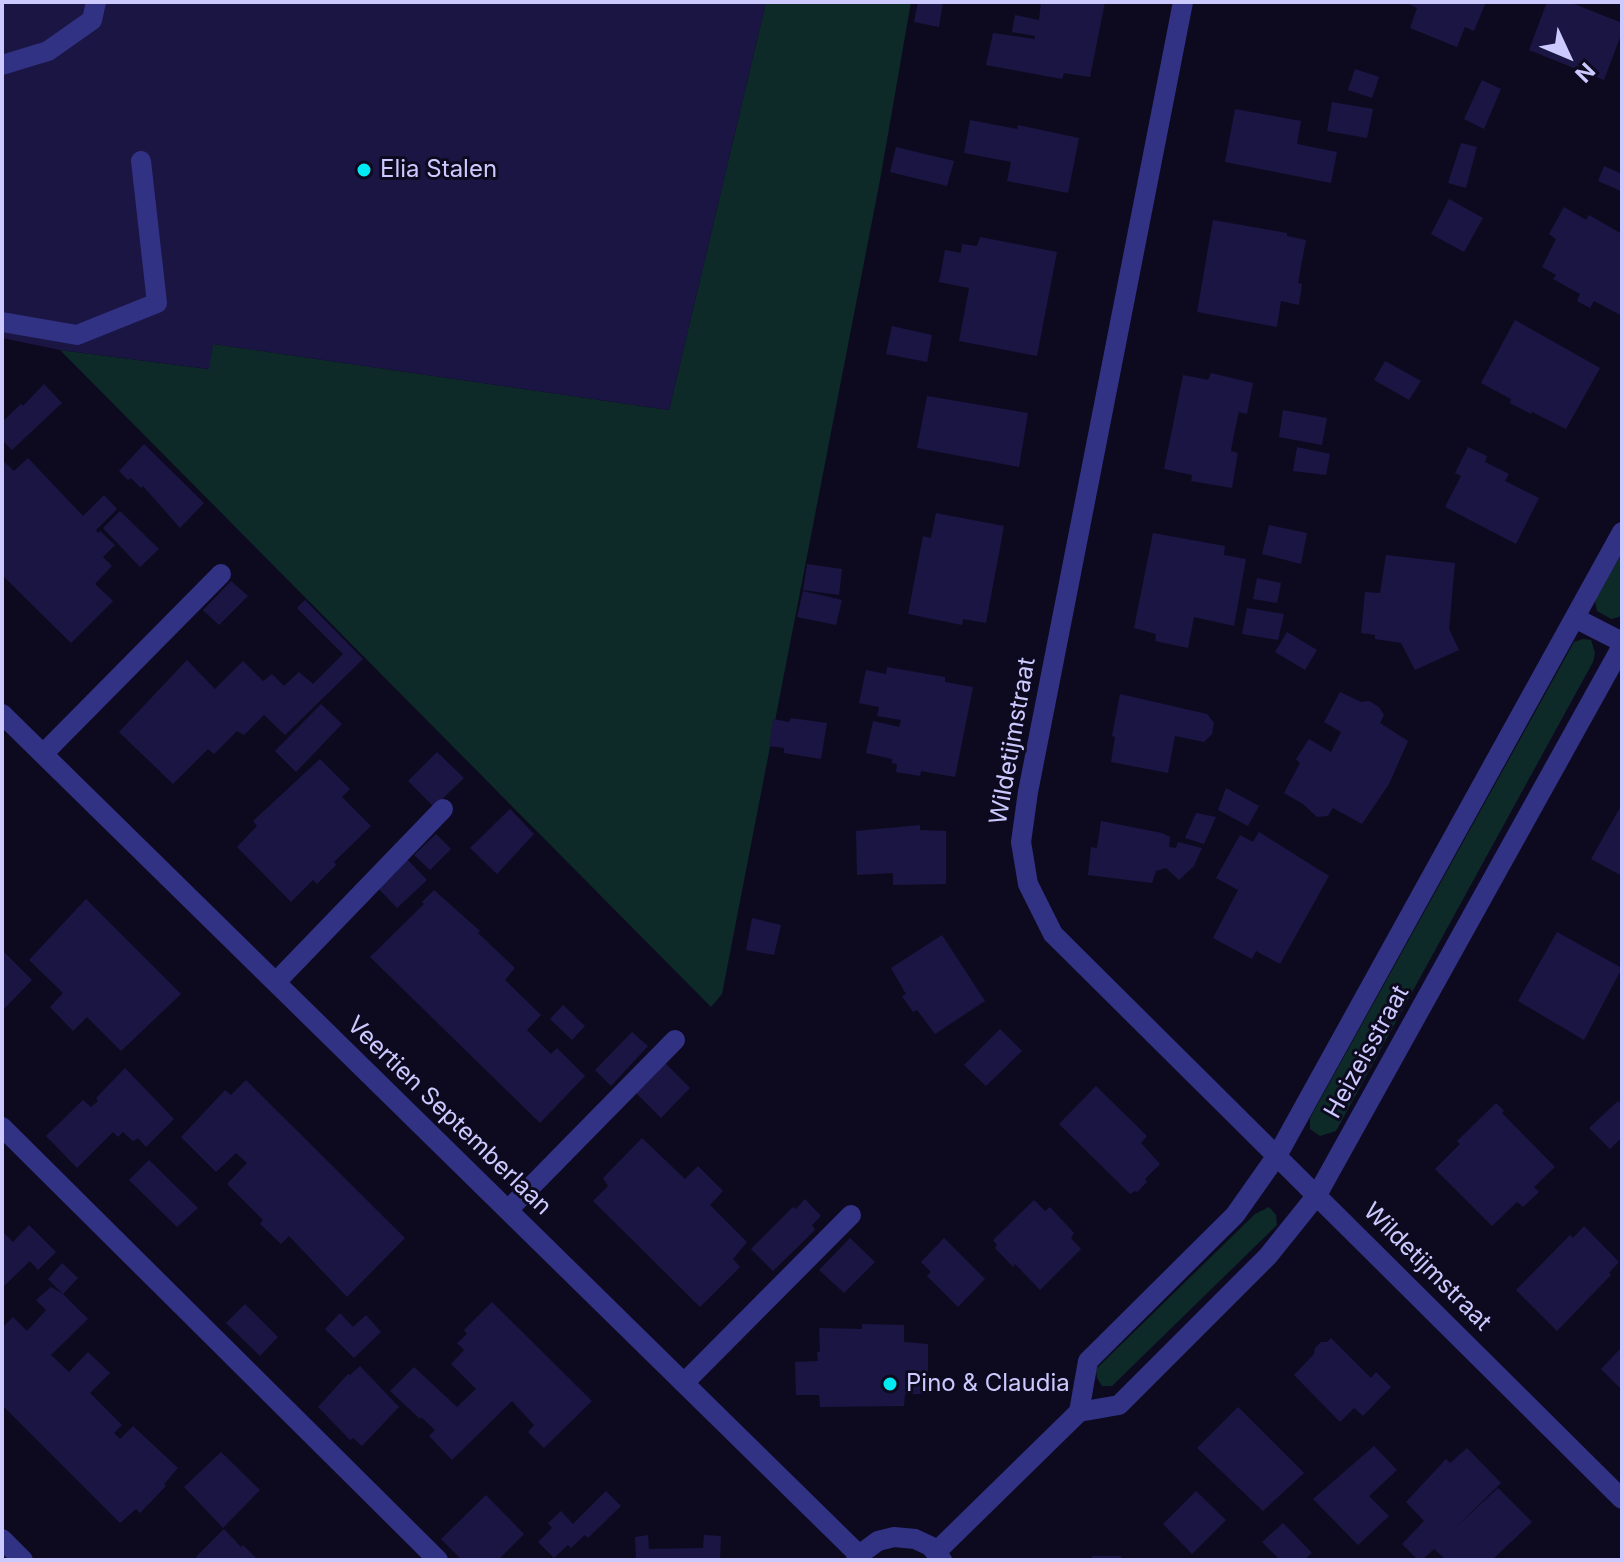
<!DOCTYPE html>
<style>
body{margin:0}
#map{position:relative;width:1624px;height:1562px;overflow:hidden;background:#0d0a20;font-family:Inter,sans-serif}
canvas{display:block}
.frame{position:absolute;inset:0;border:4px solid #ccc9ff;pointer-events:none}
.north{position:absolute;left:1528px;top:16px;width:80px;height:80px;-webkit-text-stroke:6px #0d0a20;paint-order:stroke;rotate:134deg;font-size:22px;font-weight:700;line-height:32px;text-align:center;color:#ccc9ff}
.north::after{content:'';display:block;margin:auto;width:28px;height:36px;background:#ccc9ff;clip-path:polygon(50% 0,100% 100%,50% 72%,0 100%)}
</style>
<div id="map">
<canvas width="1624" height="1562"></canvas>
<div class="frame"></div>
<div class="north">N</div>
</div>
<script>
const g = document.querySelector('canvas').getContext('2d');
g.lineJoin = 'round';
function paint(path, color) {
  g.fillStyle = color;
  g.fill(path, 'evenodd');
}
function toPath(rows) {
  const path = new Path2D();
  for (const r of rows) {
    path.moveTo(r[0], r[1]);
    for (let i = 2; i < r.length; i += 2) path.lineTo(r[i], r[i + 1]);
  }
  return path;
}
function stroke(path, color, width, dash) {
  g.strokeStyle = color;
  g.lineWidth = width;
  g.lineCap = dash ? 'butt' : 'round';
  g.setLineDash(dash || []);
  g.stroke(path);
}
function label(font, color, halo, rows, align = 'center') {
  g.font = font + ' Inter,sans-serif';
  g.lineWidth = 6;
  g.setLineDash([]);
  g.textBaseline = 'middle';
  g.strokeStyle = halo;
  g.fillStyle = color;
  for (const [text, x, y, turn = 0] of rows) {
    g.save();
    g.translate(x, y);
    g.rotate((+turn || 0) * Math.PI / 180);
    g.textAlign = isNaN(turn) ? turn : align;
    if (halo) g.strokeText(text, 0, 0);
    g.fillText(text, 0, 0);
    g.restore();
  }
}
const green = toPath([
 [766,2,911,2,880,180,722,994,711,1007,60,350,208,369,213,344,669,410],
 [1622,553,1622,612,1619,617,1611,619,1597,611,1595,601],
 [1583,639,1591,640,1595,653,1593,662,1336,1131,1320,1136,1310,1129,1310,1118,1574,642],
 [1269,1207,1276,1215,1277,1225,1112,1386,1102,1386,1097,1378,1096,1369,1255,1214]
]);
const building = toPath([
 [2,2,766,2,669,410,213,344,209,369,60,350,2,338],
 [918,2,943,2,939,27,914,22],
 [1041,2,1105,2,1090,77,1064,73,1062,79,986,65,993,33,1035,39,1035,36,1012,32,1015,15,1039,20],
 [1405,2,1486,2,1474,31,1465,27,1457,47,1410,28,1417,8],
 [1547,2,1569,2,1622,23,1622,32,1604,80,1529,50],
 [1355,69,1379,77,1372,98,1348,90],
 [1482,80,1501,89,1484,129,1464,119],
 [1332,102,1373,109,1367,138,1327,131],
 [1235,109,1301,121,1297,144,1337,152,1331,183,1225,162],
 [970,120,1017,129,1018,125,1079,138,1068,193,1007,181,1011,162,964,153],
 [1461,143,1477,147,1466,188,1448,183],
 [896,147,954,161,947,186,890,172],
 [1604,166,1622,174,1621,191,1598,181],
 [1449,199,1483,218,1464,252,1431,234],
 [1564,207,1586,220,1589,215,1622,234,1622,316,1594,301,1590,308,1577,301,1580,294,1553,279,1556,275,1542,267,1556,239,1549,234],
 [1213,220,1287,233,1287,236,1306,240,1298,283,1302,284,1299,305,1281,301,1277,327,1197,312],
 [980,237,1057,252,1037,356,959,341,969,288,939,282,945,250,961,253,962,244,977,246],
 [1515,320,1600,368,1566,429,1532,412,1531,414,1510,403,1511,399,1481,383],
 [892,326,932,335,927,362,886,354],
 [1385,361,1421,381,1409,400,1374,380],
 [1211,373,1253,383,1247,414,1239,412,1234,434,1231,451,1238,453,1232,488,1191,481,1192,475,1164,469,1183,375,1208,380],
 [44,384,62,403,12,450,2,440,2,422,21,404,23,406],
 [927,396,1028,413,1019,467,917,448],
 [1283,410,1327,418,1322,445,1279,437],
 [144,444,204,503,180,528,143,486,141,488,131,478,128,480,119,471],
 [1297,447,1330,454,1326,475,1293,471],
 [1468,447,1487,456,1485,462,1509,474,1505,481,1539,498,1516,544,1445,507,1461,476,1455,473],
 [28,458,83,516,104,495,117,509,96,530,98,533,100,531,115,545,103,557,112,566,95,584,113,601,71,643,2,575,2,460,14,471],
 [120,511,159,549,140,567,103,528],
 [936,513,1004,526,986,623,963,619,962,625,908,614,923,536,931,538],
 [1269,525,1307,533,1301,564,1262,554],
 [1153,533,1225,546,1224,555,1246,559,1234,626,1194,617,1188,648,1155,641,1156,634,1134,628],
 [1386,555,1455,563,1449,629,1459,650,1415,670,1401,643,1375,639,1375,635,1361,633,1365,592,1380,593],
 [807,564,842,569,839,595,803,590],
 [1257,578,1281,583,1277,603,1253,599],
 [231,581,248,596,219,625,203,610],
 [803,591,842,600,836,625,797,617],
 [305,600,363,659,285,735,264,715,244,735,237,731,214,754,208,749,173,784,119,732,187,660,215,689,243,661,263,681,272,674,284,686,299,672,313,684,343,654,297,608],
 [1247,608,1284,614,1278,640,1242,634],
 [1287,632,1317,650,1305,670,1275,652],
 [887,667,945,677,945,682,973,687,955,777,921,771,920,776,896,772,897,764,892,763,892,759,866,753,873,721,899,727,901,720,877,716,879,707,859,703,866,670,886,674],
 [1340,692,1361,702,1369,701,1379,707,1384,715,1380,723,1408,741,1389,784,1362,824,1333,808,1328,816,1317,817,1303,804,1284,793,1300,763,1296,759,1309,739,1331,752,1341,732,1324,722],
 [1120,694,1207,714,1214,723,1212,734,1204,742,1175,736,1168,773,1111,762,1115,737,1112,736],
 [321,704,342,724,296,772,275,751],
 [791,718,827,723,821,759,784,753,784,748,769,746,773,719,789,722],
 [437,752,464,778,434,807,408,781],
 [320,759,350,789,342,797,371,826,334,862,336,865,317,884,313,880,291,902,237,847,257,826,253,821],
 [1226,788,1259,806,1248,826,1218,810],
 [1622,804,1622,876,1591,859],
 [510,809,534,834,497,874,470,848],
 [1196,813,1216,817,1204,844,1185,838],
 [1101,821,1162,833,1170,837,1169,847,1176,848,1178,842,1202,848,1194,866,1179,880,1166,868,1156,871,1152,883,1088,875,1091,847,1097,848],
 [920,825,920,830,946,831,946,884,893,885,893,873,857,875,856,831],
 [1259,832,1329,876,1280,964,1256,951,1252,959,1213,938,1238,890,1216,878,1240,835,1253,842],
 [436,834,451,849,430,870,414,855],
 [407,859,427,880,397,908,378,888],
 [434,890,480,931,478,933,515,968,505,980,541,1015,527,1030,551,1054,557,1048,585,1076,540,1123,370,957,424,904,422,902],
 [86,899,181,994,121,1051,87,1017,73,1031,50,1007,63,993,29,960],
 [752,918,781,925,774,955,746,950],
 [1557,932,1622,968,1584,1040,1518,1001],
 [942,935,985,1001,935,1034,917,1010,913,1012,902,996,906,994,891,968],
 [2,950,32,980,2,1011],
 [563,1005,585,1026,572,1040,550,1019],
 [1000,1029,1022,1051,986,1086,964,1065],
 [632,1032,648,1046,611,1086,595,1070],
 [664,1062,690,1088,661,1118,635,1092],
 [125,1068,174,1119,146,1147,138,1138,133,1141,123,1132,118,1137,113,1132,77,1168,46,1136,83,1100,91,1107,98,1101,96,1098],
 [246,1080,405,1238,347,1297,289,1236,281,1244,260,1224,263,1220,227,1184,247,1163,236,1153,216,1172,181,1137,225,1090,231,1095],
 [1096,1086,1147,1136,1141,1143,1160,1164,1145,1179,1147,1182,1137,1192,1135,1191,1130,1194,1059,1124],
 [1618,1101,1622,1105,1622,1137,1610,1149,1589,1128],
 [1496,1103,1504,1111,1502,1113,1555,1167,1534,1187,1539,1192,1523,1207,1517,1202,1492,1226,1435,1169,1460,1144,1457,1141],
 [642,1138,685,1179,698,1166,723,1191,710,1205,747,1242,733,1259,740,1267,700,1307,593,1201,608,1186,603,1178],
 [149,1160,198,1208,177,1227,129,1180],
 [805,1199,821,1216,812,1225,815,1230,773,1271,751,1249,793,1207,796,1209],
 [1034,1200,1045,1211,1050,1207,1074,1233,1071,1238,1081,1249,1040,1290,1015,1264,1013,1267,995,1248,997,1245,993,1240],
 [29,1225,56,1252,38,1270,30,1261,2,1288,2,1231,13,1242],
 [1584,1226,1619,1262,1609,1273,1611,1275,1557,1331,1516,1290,1570,1235,1573,1238],
 [850,1238,875,1262,844,1293,819,1270],
 [944,1238,985,1279,958,1307,927,1276,931,1272,921,1262],
 [62,1263,78,1278,63,1294,48,1279],
 [51,1287,63,1294,88,1319,51,1355,69,1372,88,1352,110,1373,90,1393,122,1425,114,1433,120,1439,133,1426,178,1468,164,1484,166,1486,140,1513,136,1509,120,1523,2,1405,2,1328,13,1317,27,1331,46,1310,36,1300],
 [492,1302,592,1401,544,1448,528,1432,534,1425,512,1401,452,1460,429,1436,435,1430,421,1417,420,1419,390,1391,414,1367,457,1407,476,1389,451,1364,464,1350,457,1343,467,1334,464,1330],
 [245,1304,278,1337,260,1356,226,1323],
 [340,1313,353,1327,366,1315,381,1332,354,1358,325,1329],
 [862,1324,904,1325,904,1342,928,1344,928,1394,905,1394,904,1406,820,1407,819,1395,796,1395,795,1362,818,1361,817,1352,820,1352,819,1328,862,1329],
 [1331,1338,1371,1378,1376,1372,1391,1387,1363,1416,1354,1408,1340,1422,1294,1375,1314,1354,1315,1348,1321,1342,1327,1342],
 [1622,1347,1622,1390,1601,1369],
 [360,1366,399,1407,362,1446,353,1438,350,1440,318,1407,348,1374,350,1375],
 [1238,1407,1304,1473,1263,1511,1197,1448],
 [1374,1446,1397,1470,1369,1496,1389,1516,1358,1545,1313,1499],
 [1467,1448,1501,1483,1454,1529,1498,1488,1532,1522,1492,1560,1458,1560,1456,1558,1446,1560,1434,1549,1422,1560,1418,1560,1402,1544,1424,1521,1406,1502,1446,1459,1450,1463],
 [221,1452,260,1490,223,1528,184,1487],
 [606,1491,621,1506,588,1538,585,1535,571,1548,568,1545,554,1558,538,1542,552,1528,548,1523,561,1511,573,1524],
 [1196,1491,1226,1520,1192,1554,1163,1524],
 [486,1495,524,1534,500,1558,501,1560,462,1560,441,1539],
 [1283,1523,1312,1553,1304,1560,1280,1560,1262,1542],
 [224,1529,241,1547,243,1545,258,1560,200,1560,196,1557],
 [648,1535,649,1549,703,1548,704,1535,721,1536,720,1560,636,1560,635,1537],
 [1092,1556,1121,1556,1121,1560,1092,1560]
]);
const service = toPath([
 [2,65,48,51,92,20,96,2],
 [2,322,77,335,157,303,141,161],
 [43,754,221,574],
 [276,982,443,809],
 [2,1127,438,1560],
 [508,1210,675,1040],
 [684,1383,851,1215]
]);
const minor = toPath([
 [1183,2,1028,792,1021,842,1028,884,1053,934,1622,1499],
 [1575,618,1622,642],
 [2,714,859,1555],
 [1079,1412,1088,1361,1235,1215,1278,1154,1622,532],
 [2,1539,23,1560],
 [936,1552,1079,1412,1119,1405,1268,1256,1317,1195,1622,646],
 [856,1560,859,1555,878,1541,894,1537,915,1539,930,1546,942,1560]
]);
const markers = [
 [364,170,8,"#00eaf4"],
 [890,1384,8,"#00eaf4"]
];
const poiNames = [
 ["Elia Stalen",380,170],
 ["Pino & Claudia",906,1384]
];
const streetNames = [
 ["Wildetijmstraat",1013,741,-80],
 ["Heizeisstraat",1367,1052,-61],
 ["Veertien Septemberlaan",449,1116,44],
 ["Wildetijmstraat",1427,1267,45]
];
paint(green, '#0d2a28');
paint(building, '#1b1543');
stroke(service, '#313284', 20);
stroke(minor, '#313284', 20);
for (const [x, y, r, color] of markers) {
  const dot = new Path2D();
  dot.arc(x, y, r, 0, 2 * Math.PI);
  g.fillStyle = color;
  g.fill(dot);
  stroke(dot, '#0d0a20', 3);
}
label('24px', '#ccc9ff', '#0d0a20', poiNames, 'left');
label('24px', '#ccc9ff', '#0d0a20', streetNames);
</script>
